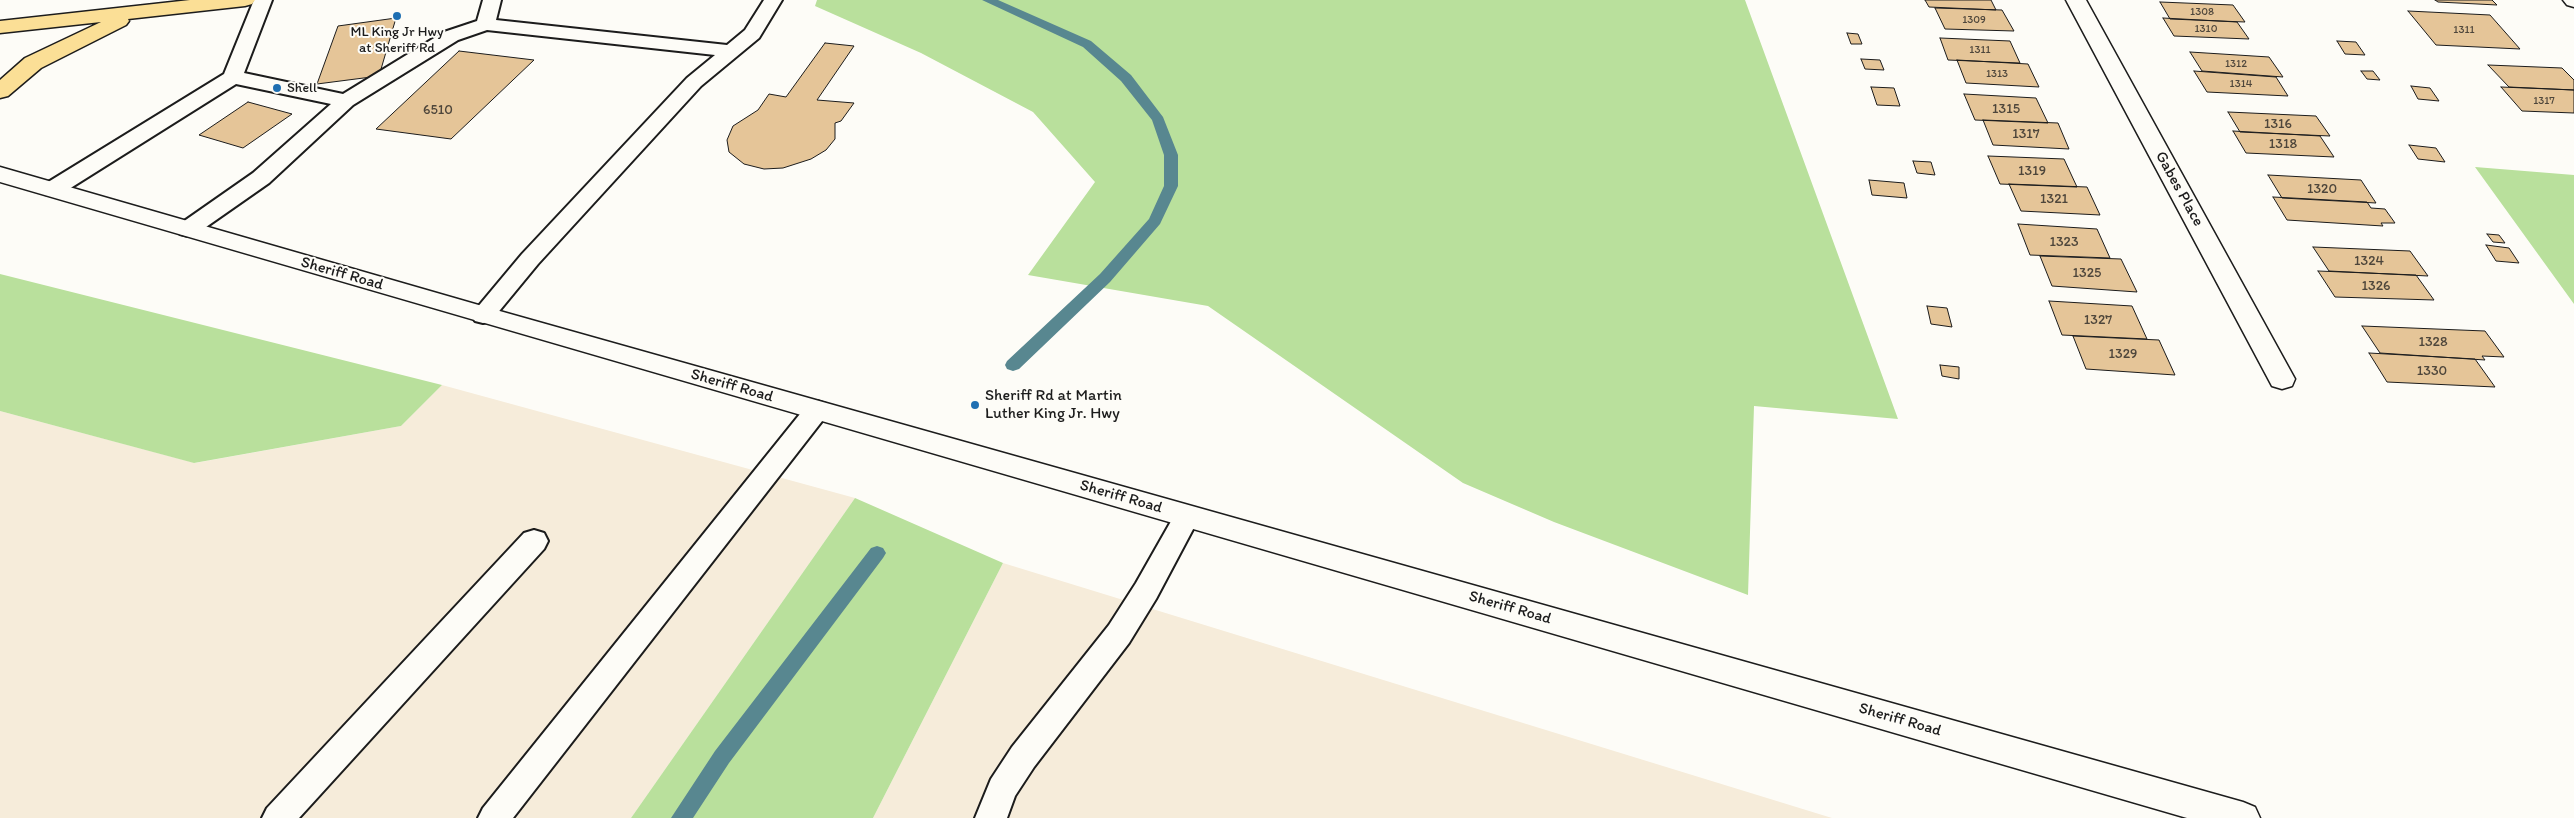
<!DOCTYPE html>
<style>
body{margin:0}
canvas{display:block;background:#fdfcf7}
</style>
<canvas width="2574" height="818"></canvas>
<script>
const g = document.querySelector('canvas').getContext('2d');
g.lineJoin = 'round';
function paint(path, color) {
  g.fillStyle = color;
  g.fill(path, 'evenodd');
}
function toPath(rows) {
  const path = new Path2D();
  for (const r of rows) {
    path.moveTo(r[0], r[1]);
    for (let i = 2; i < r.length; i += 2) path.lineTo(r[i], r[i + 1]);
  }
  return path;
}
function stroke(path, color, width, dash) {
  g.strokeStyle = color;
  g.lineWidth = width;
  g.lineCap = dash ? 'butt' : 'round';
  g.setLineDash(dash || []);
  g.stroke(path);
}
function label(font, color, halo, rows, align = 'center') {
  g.font = font + ' Itim,sans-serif';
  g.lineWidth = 4;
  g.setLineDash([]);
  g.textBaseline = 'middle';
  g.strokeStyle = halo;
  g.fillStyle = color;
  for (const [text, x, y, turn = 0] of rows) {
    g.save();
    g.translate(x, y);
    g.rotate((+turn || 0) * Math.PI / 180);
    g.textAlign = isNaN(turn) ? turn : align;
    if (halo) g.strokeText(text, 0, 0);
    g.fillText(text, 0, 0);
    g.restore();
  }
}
const built = toPath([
 [442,385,855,498,631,818,0,818,0,411,195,463,401,426],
 [1003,563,1832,818,873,818]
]);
const green = toPath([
 [817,0,1745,0,1898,419,1754,406,1748,595,1554,522,1463,483,1208,306,1028,275,1095,182,1033,112,921,53,815,6],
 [2475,167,2574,175,2574,304],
 [0,274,442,385,401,426,194,463,0,411],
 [855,498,1003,563,873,818,631,818]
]);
const stream = toPath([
 [982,0,998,0,1091,41,1131,75,1163,117,1178,155,1178,186,1160,224,1110,282,1019,369,1013,371,1007,369,1005,365,1007,361,1100,274,1149,219,1164,186,1164,155,1152,120,1121,81,1083,47,982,0],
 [877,546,883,548,886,553,883,558,729,763,693,818,671,818,715,751,871,548,877,546]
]);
const building = toPath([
 [1925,0,1991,0,1996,10,1929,7,1925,0],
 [2435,0,2492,0,2497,5,2438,2,2435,0],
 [2160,2,2233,5,2245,22,2170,19,2160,2],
 [1935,8,2002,10,2014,31,1945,29,1935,8],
 [2408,11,2490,15,2520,49,2436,45,2408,11],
 [396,18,379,76,317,84,338,26,396,18],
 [2163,18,2237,22,2249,39,2174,36,2163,18],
 [1847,33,1858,34,1862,44,1851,44,1847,33],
 [1940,38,2010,41,2020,63,1948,60,1940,38],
 [2337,41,2356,42,2365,55,2345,54,2337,41],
 [825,43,854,46,817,100,854,103,841,121,835,123,835,139,826,150,811,159,783,168,764,169,744,164,729,152,727,140,733,126,758,110,769,94,786,97,825,43],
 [459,51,534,60,451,139,376,129,459,51],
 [2190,52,2269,57,2283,77,2202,71,2190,52],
 [1861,59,1880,60,1884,70,1865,69,1861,59],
 [1957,60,2028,64,2039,87,1966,83,1957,60],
 [2488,65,2562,68,2574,80,2574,90,2509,87,2488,65],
 [2194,71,2276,77,2288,96,2207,92,2194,71],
 [2361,71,2373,71,2380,80,2367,79,2361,71],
 [2411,86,2430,88,2439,101,2418,99,2411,86],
 [1871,87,1894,88,1900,106,1877,105,1871,87],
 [2501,87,2574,90,2574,113,2522,111,2501,87],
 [1964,94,2036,98,2048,123,1975,120,1964,94],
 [248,102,292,114,243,148,199,135,248,102],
 [2228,112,2316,116,2330,136,2240,132,2228,112],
 [1983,120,2058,123,2069,149,1993,145,1983,120],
 [2233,131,2320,136,2334,157,2246,153,2233,131],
 [2409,145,2436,148,2445,162,2418,159,2409,145],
 [1988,156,2064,159,2077,187,2000,184,1988,156],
 [1913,161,1931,162,1935,175,1917,173,1913,161],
 [2268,175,2361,180,2376,203,2282,198,2268,175],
 [1869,180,1904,183,1907,198,1872,195,1869,180],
 [2009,184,2087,187,2100,215,2021,211,2009,184],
 [2273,197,2367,202,2371,208,2385,209,2395,223,2381,223,2383,226,2287,220,2273,197],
 [2018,224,2097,229,2110,258,2030,255,2018,224],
 [2487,234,2499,235,2505,243,2493,242,2487,234],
 [2486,245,2509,248,2519,263,2496,261,2486,245],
 [2313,247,2410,251,2428,276,2329,271,2313,247],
 [2040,256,2121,259,2137,292,2052,286,2040,256],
 [2318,271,2416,275,2434,300,2335,297,2318,271],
 [2049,301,2132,306,2147,339,2062,335,2049,301],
 [1927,306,1947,308,1952,327,1931,324,1927,306],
 [2362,326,2485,331,2504,357,2482,356,2485,360,2380,353,2362,326],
 [2073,336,2159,340,2175,375,2086,369,2073,336],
 [2369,353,2475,359,2495,387,2387,382,2369,353],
 [1940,365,1959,367,1959,379,1942,376,1940,365]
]);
const lane = toPath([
 [254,0,272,0,244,73,343,94,444,32,477,21,483,0,501,0,496,20,727,45,745,30,764,0,782,0,759,38,701,86,538,264,491,321,483,323,475,321,471,315,522,254,687,78,715,55,487,30,458,40,353,105,269,183,196,234,188,236,180,234,177,229,180,224,253,173,331,104,236,84,61,194,53,196,45,194,42,189,45,184,224,74,254,0],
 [817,401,826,404,830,410,826,416,513,818,478,818,483,808,808,404,817,401],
 [1187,506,1196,509,1200,516,1156,599,1129,643,1034,767,1015,796,1007,818,975,818,991,779,1012,747,1109,625,1136,583,1178,509,1187,506],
 [534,530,544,533,548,541,544,549,299,818,262,818,267,808,524,533,534,530]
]);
const street = toPath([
 [2066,0,2086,0,2295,379,2292,386,2282,389,2272,386,2066,0],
 [2563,0,2574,0,2574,7,2567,5,2563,0]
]);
const secondary = toPath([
 [0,167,489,308,2243,802,2255,807,2260,818,2187,818,0,182,0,167]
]);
const primary = toPath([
 [190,0,255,0,252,4,245,6,128,19,129,21,126,25,41,68,8,96,0,98,0,80,25,58,101,22,0,33,0,21,190,0]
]);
const markers = [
 [397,16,5,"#1f6fb2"],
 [277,88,5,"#1f6fb2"],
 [975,405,5,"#1f6fb2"]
];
const farNumbernames = [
 ["1308",2202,12],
 ["1309",1974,20],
 ["1310",2206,29],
 ["1311",2464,30],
 ["1311",1980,50],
 ["1312",2236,64],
 ["1313",1997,74],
 ["1314",2241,84],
 ["1317",2544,101]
];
const farPoinames = [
 ["ML King Jr Hwy",397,32],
 ["at Sheriff Rd",397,48],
 ["Shell",287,88,"left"]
];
const numberNames = [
 ["1315",2006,109],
 ["6510",438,110],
 ["1316",2278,124],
 ["1317",2026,134],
 ["1318",2283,144],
 ["1319",2032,171],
 ["1320",2322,189],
 ["1321",2054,199],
 ["1323",2064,242],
 ["1324",2369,261],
 ["1325",2087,273],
 ["1326",2376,286],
 ["1327",2098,320],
 ["1328",2433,342],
 ["1329",2123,354],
 ["1330",2432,371]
];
const streetNames = [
 ["Gabes Place",2179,189,61],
 ["Sheriff Road",342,274,16],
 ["Sheriff Road",732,386,16],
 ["Sheriff Road",1121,497,16],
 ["Sheriff Road",1510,608,16],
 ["Sheriff Road",1900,720,16]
];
const poiNames = [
 ["Sheriff Rd at Martin",985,396],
 ["Luther King Jr. Hwy",985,414]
];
paint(built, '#f6ecda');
paint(green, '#b9e09c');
paint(stream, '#588790');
paint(building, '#e5c598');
stroke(building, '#1c1c1c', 1);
stroke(lane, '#1c1c1c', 4);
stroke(street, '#1c1c1c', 3);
stroke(secondary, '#1c1c1c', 3);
stroke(primary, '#1c1c1c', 3);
paint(lane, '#fdfcf7');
paint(street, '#fdfcf7');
paint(secondary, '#fdfcf7');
paint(primary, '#fbdf96');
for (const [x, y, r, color] of markers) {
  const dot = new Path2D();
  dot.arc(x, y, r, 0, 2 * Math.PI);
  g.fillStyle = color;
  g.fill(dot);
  stroke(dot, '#fdfcf7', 2);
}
label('11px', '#4e463b', null, farNumbernames);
label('14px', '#1c1c1c', '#fdfcf7', farPoinames);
label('14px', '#4e463b', null, numberNames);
label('16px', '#1c1c1c', '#fdfcf7', streetNames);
label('16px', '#1c1c1c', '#fdfcf7', poiNames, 'left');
</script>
